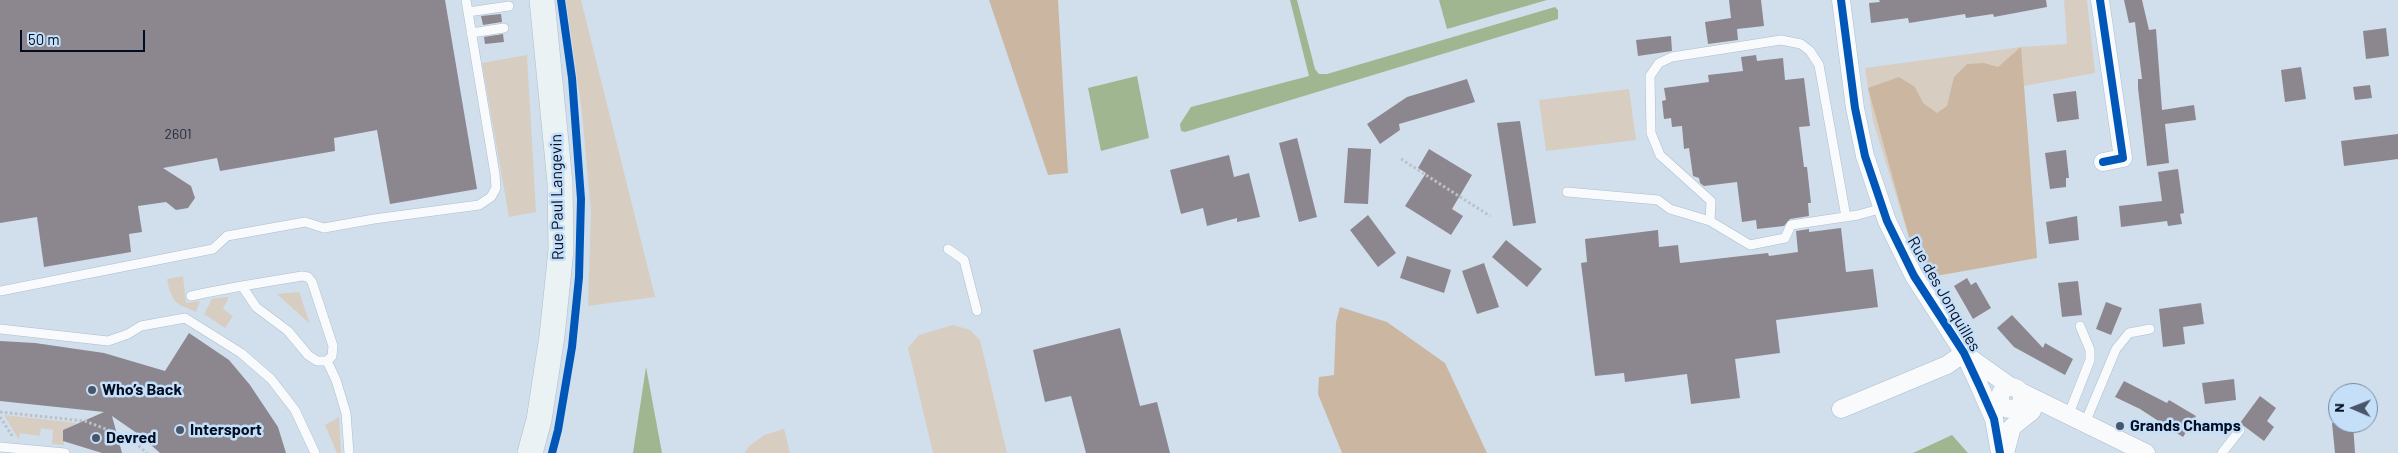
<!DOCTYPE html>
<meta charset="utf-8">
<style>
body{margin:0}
#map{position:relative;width:2398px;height:453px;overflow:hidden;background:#d1dfec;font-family:Barlow,sans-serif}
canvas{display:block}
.north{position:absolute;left:2328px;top:383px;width:50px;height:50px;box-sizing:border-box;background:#c5dff8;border:1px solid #768ba3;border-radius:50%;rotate:271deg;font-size:14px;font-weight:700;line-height:20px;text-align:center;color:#000d23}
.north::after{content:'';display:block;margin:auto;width:18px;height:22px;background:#495669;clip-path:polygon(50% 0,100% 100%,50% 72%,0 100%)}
.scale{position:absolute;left:20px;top:30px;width:125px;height:22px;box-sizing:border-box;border:2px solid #000d23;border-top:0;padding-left:6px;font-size:15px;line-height:18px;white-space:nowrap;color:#000d23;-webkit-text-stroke:4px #c5dff8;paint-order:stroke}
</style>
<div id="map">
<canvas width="2398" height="453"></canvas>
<div class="north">N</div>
<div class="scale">50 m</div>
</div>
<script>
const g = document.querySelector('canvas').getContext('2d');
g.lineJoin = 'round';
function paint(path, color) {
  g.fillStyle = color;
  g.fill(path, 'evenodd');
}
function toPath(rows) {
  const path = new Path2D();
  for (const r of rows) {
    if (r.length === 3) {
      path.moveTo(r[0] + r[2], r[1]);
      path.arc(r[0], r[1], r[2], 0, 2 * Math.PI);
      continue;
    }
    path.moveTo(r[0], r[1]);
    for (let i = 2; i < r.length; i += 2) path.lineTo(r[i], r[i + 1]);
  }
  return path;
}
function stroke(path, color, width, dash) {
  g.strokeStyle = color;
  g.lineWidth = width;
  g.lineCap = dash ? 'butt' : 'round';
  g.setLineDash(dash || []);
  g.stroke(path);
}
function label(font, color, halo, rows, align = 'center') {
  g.font = font + ' Barlow,sans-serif';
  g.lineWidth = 5;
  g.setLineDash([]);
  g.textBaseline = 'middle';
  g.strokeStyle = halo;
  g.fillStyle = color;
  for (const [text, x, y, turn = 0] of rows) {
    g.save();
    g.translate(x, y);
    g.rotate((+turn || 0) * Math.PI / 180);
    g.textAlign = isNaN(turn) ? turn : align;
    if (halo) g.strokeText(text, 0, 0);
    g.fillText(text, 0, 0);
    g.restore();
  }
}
const green = toPath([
 [566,0,581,0,655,297,588,306,591,212,582,113],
 [2064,0,2087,0,2095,73,2024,86,2037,258,1932,276,1911,244,1873,121,1865,68,2021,47,2067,44],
 [527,55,536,212,509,217,482,63],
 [1629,89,1636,140,1546,151,1539,100],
 [183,276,186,303,200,301,196,312,180,305,174,300,169,289,167,279],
 [299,292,310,324,277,294],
 [225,297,229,297,223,309,233,316,225,328,204,314,212,299],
 [953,325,970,330,980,340,1007,453,933,453,908,348,919,335],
 [4,415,77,423,63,430,64,445,52,444,53,430,41,428,40,436,20,433,19,440],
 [339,417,341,453,337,453,325,425],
 [784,429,790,453,745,453,748,447,764,435]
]);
const forest = toPath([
 [989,0,1058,0,1068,173,1048,175],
 [2021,47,2037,258,1936,276,1911,244,1868,88,1899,77,1915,87,1923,103,1937,113,1947,106,1954,77,1967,64,1984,63,1998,67],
 [1340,307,1387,322,1445,363,1487,453,1342,453,1318,394,1319,377,1334,375,1336,322]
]);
const water = toPath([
 [1290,0,1297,0,1315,69,1319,74,1327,74,1555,7,1558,10,1558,19,1185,132,1181,131,1180,124,1191,107,1309,76],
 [1439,0,1547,0,1447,29],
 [1137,76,1149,138,1101,151,1088,88],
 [646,367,662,453,633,453],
 [1952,435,1968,453,1913,453]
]);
const building = toPath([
 [0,0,445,0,477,189,390,204,377,130,334,138,335,151,220,171,217,158,163,168,191,186,195,198,188,208,176,210,166,202,138,206,142,232,129,234,131,252,44,267,37,217,0,223],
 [1729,0,1761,0,1764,26,1737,29,1738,40,1708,44,1705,22,1731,18],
 [1879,0,2046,0,2047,7,1994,17,1993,14,1966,18,1965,14,1909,23,1908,18,1871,23,1869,3,1880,2],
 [2124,0,2142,0,2149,30,2156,29,2162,110,2194,105,2196,120,2165,124,2169,163,2147,166,2138,88,2138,79,2142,79,2135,22,2129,23],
 [501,14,502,22,483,25,481,16],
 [2386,28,2389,56,2366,59,2363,31],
 [503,34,504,42,485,44,484,37],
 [1671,36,1672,51,1638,56,1636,40],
 [1756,55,1757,61,1783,58,1785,80,1804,78,1810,126,1799,127,1804,167,1807,167,1811,203,1808,203,1809,216,1790,219,1784,226,1757,229,1756,220,1742,222,1737,182,1704,186,1700,183,1699,178,1693,176,1689,148,1684,149,1682,126,1672,127,1671,118,1664,119,1662,101,1666,100,1664,88,1709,82,1708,75,1743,71,1741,57],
 [2301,67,2306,99,2285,102,2281,70],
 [1467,79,1475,102,1399,124,1400,130,1380,144,1367,124,1407,97],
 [2370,85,2372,98,2355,100,2353,87],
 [2076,91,2079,119,2057,122,2053,94],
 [1520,121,1536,223,1513,226,1497,123],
 [2398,134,2398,159,2344,166,2341,141],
 [1297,138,1317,217,1299,222,1279,143],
 [1348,148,1371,149,1368,204,1344,203],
 [1429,149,1472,175,1452,209,1463,216,1451,235,1405,206,1426,173,1418,168],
 [2066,150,2069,178,2066,178,2066,187,2050,189,2045,153],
 [1229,155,1234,177,1249,173,1260,217,1237,222,1237,218,1207,226,1203,208,1181,214,1170,170],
 [2178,169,2184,213,2180,214,2182,224,2168,226,2167,221,2121,227,2119,206,2162,201,2158,172],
 [1368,215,1396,253,1378,267,1350,230],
 [2077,216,2079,240,2049,244,2046,222],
 [1841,228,1846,272,1873,269,1878,307,1776,320,1780,353,1735,359,1740,398,1691,404,1687,374,1625,382,1624,373,1595,376,1581,263,1587,262,1585,239,1658,230,1659,247,1678,245,1680,263,1768,253,1769,256,1798,252,1796,231,1809,229,1809,232],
 [1506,240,1542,269,1527,287,1492,257],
 [1407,256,1451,270,1444,293,1400,278],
 [1484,263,1499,307,1477,314,1462,271],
 [1967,278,1971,285,1976,282,1991,308,1973,319,1954,286],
 [2078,281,2082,315,2062,317,2058,283],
 [2106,302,2122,308,2111,335,2096,329],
 [2201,303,2204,324,2183,327,2185,344,2163,347,2159,309],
 [2012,315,2043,348,2045,343,2073,359,2065,375,2014,347,1997,328],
 [1120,328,1140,406,1157,402,1170,453,1086,453,1071,396,1045,402,1033,350],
 [189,333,229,360,250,385,278,427,286,453,160,453,141,436,112,416,122,453,102,453,63,441,63,430,104,412,0,401,0,341,35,343,104,353,165,371],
 [2234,379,2236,400,2205,404,2202,383],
 [2124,381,2167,403,2169,400,2196,416,2183,437,2140,409,2115,397],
 [2260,396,2276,408,2267,421,2274,427,2264,441,2240,423],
 [2332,423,2353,423,2355,453,2335,453]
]);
const path = toPath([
 [1401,159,1490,216],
 [0,412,85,421,129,438,147,453],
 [0,417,13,437]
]);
const lane = toPath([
 [468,12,509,6],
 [471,33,504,28],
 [1567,192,1658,200,1670,209,1710,221,1750,245,1785,238,1791,225,1858,215,1883,208],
 [1710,221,1711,201,1660,155,1651,133,1650,76,1659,63,1672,57,1781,40,1801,44,1810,51,1819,65,1846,217],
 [948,249,964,260,977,311],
 [0,291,213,249,227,236,305,222,324,228,374,219,479,205,491,197,496,188,495,174,466,0],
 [191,296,205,293,242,286,302,276,308,277,312,282,333,346,332,356,327,361,317,361,308,355,288,331,256,307,242,286],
 [0,329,108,341,128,334,141,326,185,318,241,353,271,379,295,410,315,453],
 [327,361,336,380,346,413,349,453],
 [2068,416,2090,360,2090,350,2080,326],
 [2085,423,2116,349,2129,333,2150,329],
 [0,447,65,453],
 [2222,453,2240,430]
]);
const street = toPath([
 [1841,0,1855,108,1865,156,1887,221,1914,276,1964,353,1979,385,1994,419,2000,453],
 [2100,0,2123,158,2103,162],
 [1966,355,2011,387],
 [2011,398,11],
 [2021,392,2146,453],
 [1841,409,1947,365,1964,353],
 [2005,453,2012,427,2032,411]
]);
const secondary = toPath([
 [530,453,539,420,552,336,561,250,560,183,542,0]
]);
const cycleway = toPath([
 [1841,0,1855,108,1865,156,1887,221,1914,276,1964,353,1979,385,1994,419,2000,453],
 [2100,0,2123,158,2103,162],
 [552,453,558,430,572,347,579,277,581,199,572,78,561,0]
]);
const markers = [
 [92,390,5,"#495669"],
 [2120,426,5,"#495669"],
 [180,430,5,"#495669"],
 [96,438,5,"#495669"]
];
const numberNames = [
 ["2601",178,134]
];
const streetNames = [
 ["Rue Paul Langevin",557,197,-91],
 ["Rue des Jonquilles",1944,294,60]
];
const poiNames = [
 ["Who’s Back",102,390],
 ["Grands Champs",2130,426],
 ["Intersport",190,430],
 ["Devred",106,438]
];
paint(green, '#d8cdc1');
paint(forest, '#cbb7a1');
paint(water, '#a0b691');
paint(building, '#8c868f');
stroke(lane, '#abbdcf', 10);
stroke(street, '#abbdcf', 19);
stroke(secondary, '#abbdcf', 26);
stroke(path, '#bbc1c8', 3, [2.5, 2.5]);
stroke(lane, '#f8fafc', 9);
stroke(street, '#f8fafc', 18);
stroke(secondary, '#eaf2f3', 25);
stroke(cycleway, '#0057b8', 8);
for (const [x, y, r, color] of markers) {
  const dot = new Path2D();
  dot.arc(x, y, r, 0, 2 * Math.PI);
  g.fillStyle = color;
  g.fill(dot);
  stroke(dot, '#c5dff8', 2);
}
label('14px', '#232b3e', null, numberNames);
label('16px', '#000d23', '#c5dff8', streetNames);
label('bold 16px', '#000d23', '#c5dff8', poiNames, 'left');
</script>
